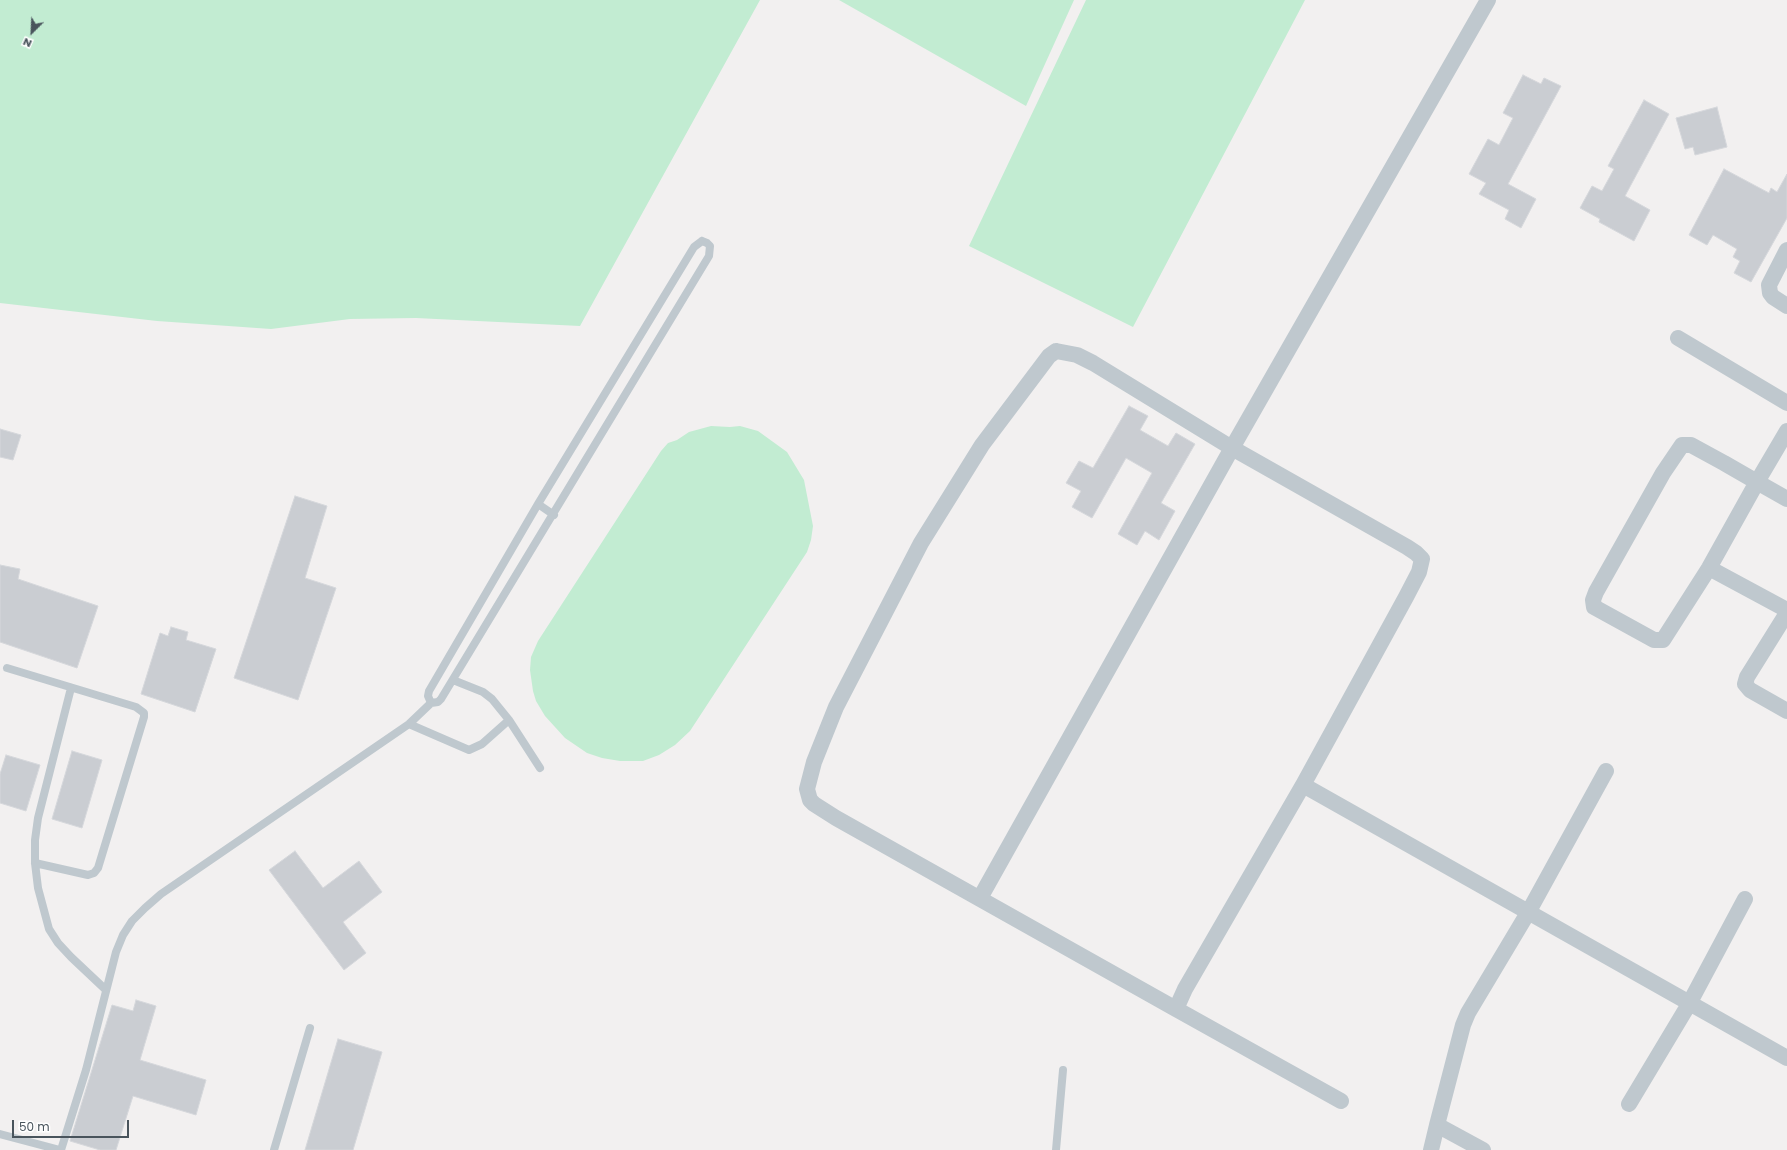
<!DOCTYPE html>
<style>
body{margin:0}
#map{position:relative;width:1787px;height:1150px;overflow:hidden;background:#f2f0f0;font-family:Poppins,sans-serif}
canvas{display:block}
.north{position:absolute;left:12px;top:12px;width:40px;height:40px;-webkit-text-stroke:3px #fff;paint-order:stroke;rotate:204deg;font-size:11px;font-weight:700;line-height:16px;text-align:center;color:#49545c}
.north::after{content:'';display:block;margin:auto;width:14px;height:18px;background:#49545c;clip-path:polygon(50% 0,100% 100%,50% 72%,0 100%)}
.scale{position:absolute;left:12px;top:1120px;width:117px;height:18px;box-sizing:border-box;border:2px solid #49545c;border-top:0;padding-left:5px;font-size:12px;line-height:14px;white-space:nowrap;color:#49545c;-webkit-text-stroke:3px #fff;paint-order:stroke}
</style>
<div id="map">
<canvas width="1787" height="1150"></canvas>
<div class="north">N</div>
<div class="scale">50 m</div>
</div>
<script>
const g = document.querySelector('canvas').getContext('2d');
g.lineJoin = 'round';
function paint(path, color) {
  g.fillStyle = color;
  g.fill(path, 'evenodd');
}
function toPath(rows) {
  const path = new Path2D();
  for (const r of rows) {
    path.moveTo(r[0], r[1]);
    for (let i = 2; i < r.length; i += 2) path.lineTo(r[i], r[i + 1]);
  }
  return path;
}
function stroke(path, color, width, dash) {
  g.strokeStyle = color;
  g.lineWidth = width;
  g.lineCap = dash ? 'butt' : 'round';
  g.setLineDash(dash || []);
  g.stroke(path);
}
const green = toPath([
 [0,0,760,0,580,326,416,318,350,319,271,329,157,321,0,303],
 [839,0,1074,0,1026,106],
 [1086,0,1305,0,1133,327,969,246],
 [711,426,730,427,740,426,758,431,787,452,804,480,813,526,811,540,807,552,690,731,675,745,659,755,643,761,620,761,602,758,587,753,565,738,545,716,536,701,533,691,530,670,531,657,538,641,661,451,668,443,677,440,689,432]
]);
const building = toPath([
 [1523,75,1541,84,1544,78,1561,86,1508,184,1536,199,1521,228,1505,219,1509,210,1479,194,1486,183,1469,174,1488,139,1499,145,1513,118,1503,113,1523,75],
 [1644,100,1669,114,1625,196,1650,210,1634,241,1599,222,1600,219,1580,208,1592,186,1602,191,1614,169,1608,166,1644,100],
 [1717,107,1727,147,1695,155,1693,147,1685,149,1676,118,1717,107],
 [1724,169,1769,193,1771,188,1777,192,1787,174,1787,218,1751,282,1734,273,1740,261,1733,257,1737,249,1713,235,1707,245,1689,235,1724,169],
 [1129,406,1148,416,1140,430,1168,446,1176,433,1195,444,1161,503,1175,511,1159,540,1145,531,1137,545,1118,534,1152,473,1126,458,1092,518,1072,507,1081,491,1066,483,1079,461,1093,468,1129,406],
 [0,429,21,435,13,460,0,457,0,429],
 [295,496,327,506,305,578,336,588,298,700,234,678,295,496],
 [0,565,20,569,18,579,98,606,77,668,0,642,0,565],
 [171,627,188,632,186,640,216,649,195,712,141,694,160,633,168,636,171,627],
 [72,751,102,760,82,828,52,819,72,751],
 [6,755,40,765,26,811,0,803,0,774,6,755],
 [295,851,323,888,359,861,382,892,343,922,366,953,344,970,269,870,295,851],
 [136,1000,156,1006,140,1060,206,1080,196,1115,133,1096,116,1150,100,1150,70,1141,112,1005,133,1011,136,1000],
 [338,1039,382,1052,353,1150,305,1150,338,1039]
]);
const service = toPath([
 [702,241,707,243,710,246,709,256,441,699,438,702,431,703,428,696,429,691,538,504,694,247,702,241],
 [538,504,554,515],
 [7,668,136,707,144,713,144,717,98,868,94,873,88,875,35,863],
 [453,680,483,692,492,699,509,720,540,768],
 [71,688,38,818,35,840,35,863,38,888,49,929,58,943,71,957,106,990],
 [409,724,469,750,482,744,509,720],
 [0,1134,60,1150],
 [61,1150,86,1070,116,952,123,935,132,921,145,908,161,894,409,724,431,703],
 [274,1150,310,1028],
 [1056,1150,1063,1070]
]);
const minor = toPath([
 [1787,250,1769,285,1770,293,1773,297,1787,306],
 [1678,338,1787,403],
 [1056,351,1077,355,1093,363,1232,448,1407,547,1416,553,1422,559,1419,572,1406,597,1303,785,1185,989,1176,1009,836,818,814,804,810,800,807,789,814,762,836,707,921,543,982,445,1049,356,1056,351],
 [1787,431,1757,482,1709,568,1663,640,1654,640,1594,607,1593,600,1596,592,1663,473,1682,445,1691,445,1724,463,1757,482,1787,499],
 [1709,568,1787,610],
 [1787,613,1747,677,1745,684,1750,690,1787,711],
 [1303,785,1787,1058],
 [980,898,1232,448,1488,0],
 [1176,1009,1341,1101],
 [1629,1104,1689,1004,1745,899],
 [1431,1150,1437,1125],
 [1483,1150,1437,1125,1463,1025,1468,1013,1529,911,1606,771]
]);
paint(green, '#c2ecd2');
paint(building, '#cacdd2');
stroke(building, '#d5d7db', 1);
stroke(service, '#bfc8ce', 8);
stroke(minor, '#bfc8ce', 16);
</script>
